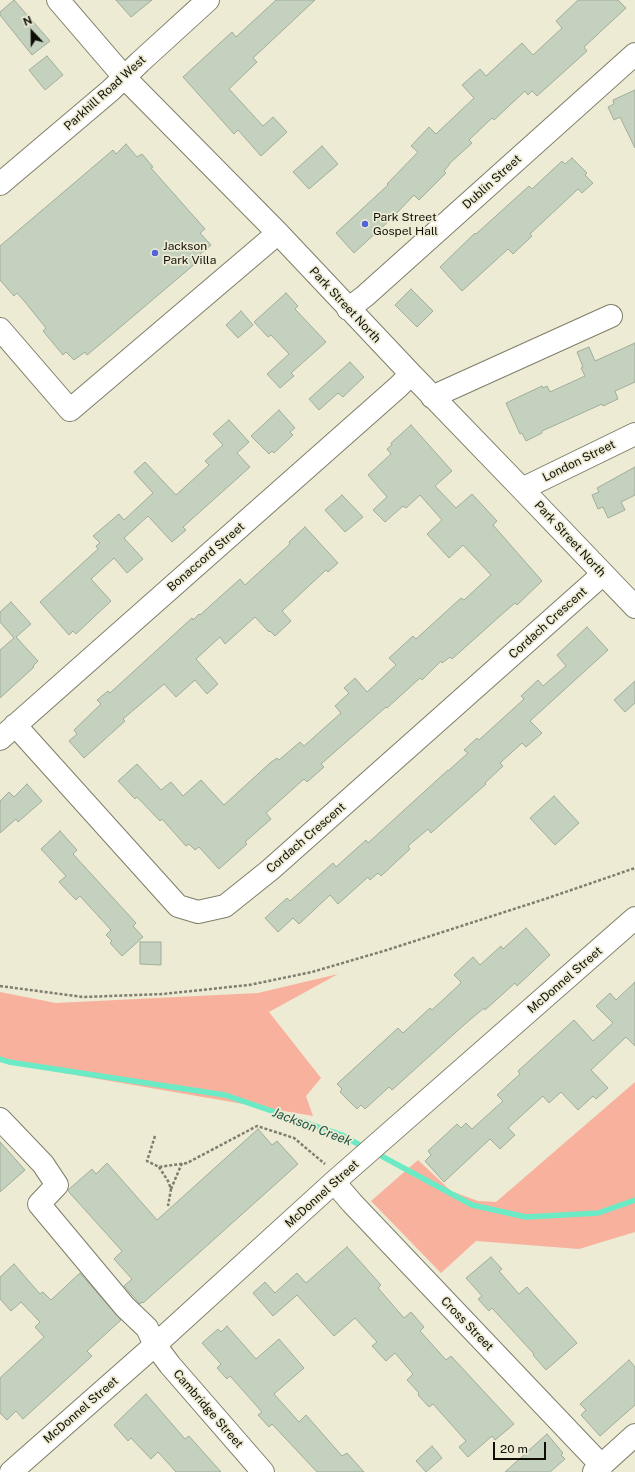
<!DOCTYPE html>
<style>
body{margin:0}
#map{position:relative;width:635px;height:1472px;overflow:hidden;background:#edebd4;font-family:"Public Sans",sans-serif}
canvas{display:block}
.north{position:absolute;left:12px;top:12px;width:40px;height:40px;-webkit-text-stroke:3px #edebd4;paint-order:stroke;rotate:338deg;font-size:11px;font-weight:700;line-height:16px;text-align:center;color:#0f0f07}
.north::after{content:'';display:block;margin:auto;width:14px;height:18px;background:#0f0f07;clip-path:polygon(50% 0,100% 100%,50% 72%,0 100%)}
.scale{position:absolute;left:493px;top:1442px;width:53px;height:18px;box-sizing:border-box;border:2px solid #0f0f07;border-top:0;padding-left:5px;font-size:12px;line-height:14px;white-space:nowrap;color:#0f0f07;-webkit-text-stroke:3px #edebd4;paint-order:stroke}
</style>
<div id="map">
<canvas width="635" height="1472"></canvas>
<div class="north">N</div>
<div class="scale">20 m</div>
</div>
<script>
const g = document.querySelector('canvas').getContext('2d');
g.lineJoin = 'round';
function paint(path, color) {
  g.fillStyle = color;
  g.fill(path, 'evenodd');
}
function toPath(rows) {
  const path = new Path2D();
  for (const r of rows) {
    path.moveTo(r[0], r[1]);
    for (let i = 2; i < r.length; i += 2) path.lineTo(r[i], r[i + 1]);
  }
  return path;
}
function stroke(path, color, width, dash) {
  g.strokeStyle = color;
  g.lineWidth = width;
  g.lineCap = dash ? 'butt' : 'round';
  g.setLineDash(dash || []);
  g.stroke(path);
}
function label(font, color, halo, rows, align = 'center') {
  g.font = font + ' "Public Sans",sans-serif';
  g.lineWidth = 3.5;
  g.setLineDash([]);
  g.textBaseline = 'middle';
  g.strokeStyle = halo;
  g.fillStyle = color;
  for (const [text, x, y, turn = 0] of rows) {
    g.save();
    g.translate(x, y);
    g.rotate((+turn || 0) * Math.PI / 180);
    g.textAlign = isNaN(turn) ? turn : align;
    if (halo) g.strokeText(text, 0, 0);
    g.fillText(text, 0, 0);
    g.restore();
  }
}
const green = toPath([
 [338,974,269,1012,321,1078,306,1096,313,1116,0,1062,0,992,56,1003,258,993],
 [635,1082,635,1232,579,1249,476,1241,441,1273,371,1201,418,1160,451,1191,478,1201,496,1202]
]);
const stream = toPath([
 [0,1059,9,1062,225,1095,342,1135,365,1148],
 [374,1152,472,1205,526,1217,598,1213,635,1200]
]);
const building = toPath([
 [14,0,50,41,32,55,0,15,0,12,14,0],
 [116,0,152,0,131,17,116,0],
 [276,0,315,0,253,58,257,62,229,89,263,126,273,117,287,132,261,156,238,130,234,134,183,77,232,32,236,37,276,0],
 [578,0,618,0,626,8,584,47,587,51,537,96,532,91,528,95,525,91,494,120,492,118,469,140,472,143,449,164,449,165,444,171,446,173,419,200,414,195,392,218,354,253,336,233,388,185,387,184,418,152,411,146,429,127,436,134,474,98,462,85,480,69,486,76,522,43,533,55,562,28,556,21,578,0],
 [47,56,63,75,45,90,29,70,47,56],
 [635,90,635,148,620,117,614,120,608,107,614,104,613,100,635,90],
 [126,144,137,157,142,154,153,167,151,168,205,229,200,233,211,245,200,254,203,257,111,335,87,355,85,352,74,360,66,352,63,355,43,331,46,328,25,302,17,293,14,296,0,280,0,246,113,150,116,154,126,144],
 [322,146,338,164,309,189,293,172,322,146],
 [572,158,587,173,585,175,593,183,582,193,578,189,530,234,532,236,513,254,508,249,462,291,440,267,475,233,476,234,529,186,532,189,562,161,565,164,572,158],
 [411,289,433,311,417,327,395,305,411,289],
 [286,293,298,306,295,309,326,342,291,373,294,376,280,388,267,374,289,354,271,335,268,337,254,322,286,293],
 [241,311,253,325,238,338,226,325,241,311],
 [635,343,635,382,615,391,618,399,603,406,602,404,542,431,542,433,526,441,522,433,520,434,506,403,542,386,543,388,547,386,550,392,585,376,581,368,583,367,577,352,589,347,595,361,635,343],
 [350,362,364,377,343,397,338,393,319,410,309,399,350,362],
 [279,410,295,428,290,432,293,435,274,453,272,451,269,454,251,436,279,410],
 [229,420,249,442,237,453,250,467,183,527,186,530,172,542,148,516,124,538,143,559,127,573,114,558,91,579,111,601,76,634,73,631,69,635,40,602,98,549,96,546,100,543,93,536,119,514,124,520,153,493,134,472,145,462,176,495,209,465,205,461,223,445,213,434,229,420],
 [411,425,452,471,435,486,456,508,472,494,497,521,493,525,542,581,517,605,515,603,500,616,452,659,450,657,442,663,441,661,422,680,420,678,387,708,386,707,321,764,324,767,307,782,304,779,266,813,271,819,245,842,247,844,219,869,199,847,195,850,189,844,186,846,162,819,160,821,137,797,135,799,118,781,137,764,161,790,171,782,183,796,201,780,224,805,270,763,277,758,279,760,300,742,304,746,341,713,335,706,349,693,344,688,355,678,367,692,396,665,389,658,413,636,416,639,461,598,464,600,491,575,463,545,449,558,427,534,442,520,420,495,406,508,403,506,385,522,373,510,387,497,368,475,391,454,387,449,392,445,391,443,411,425],
 [635,467,635,495,621,502,625,510,608,518,603,507,598,509,592,495,599,492,597,488,635,467],
 [342,495,363,517,345,532,325,510,342,495],
 [305,527,338,563,328,572,326,570,282,611,291,621,275,636,270,631,269,632,255,617,225,644,220,637,196,659,218,684,207,694,195,680,176,697,164,684,123,719,125,721,84,758,69,741,77,734,74,730,101,704,97,700,108,691,110,693,192,618,193,620,199,614,200,615,240,579,245,585,290,544,289,542,305,527],
 [11,602,31,624,16,637,38,661,33,666,34,667,0,698,0,650,14,638,0,622,0,612,11,602],
 [587,627,608,650,530,721,542,733,526,747,522,743,500,763,503,766,485,783,486,784,431,833,428,829,408,846,410,849,381,876,378,873,370,880,368,877,338,904,330,895,299,924,293,918,278,932,265,918,287,898,290,901,333,863,336,867,366,840,368,843,448,770,448,771,468,753,464,750,477,738,479,740,524,699,521,696,538,680,543,686,566,666,557,655,587,627],
 [635,681,635,703,625,712,614,700,635,681],
 [27,784,42,801,18,822,16,819,0,833,0,801,9,792,14,797,27,784],
 [554,796,579,823,555,845,530,818,554,796],
 [60,831,77,850,73,854,136,923,133,926,143,937,122,956,110,943,112,941,106,935,111,930,80,896,76,900,59,882,66,876,41,849,60,831],
 [526,928,550,955,517,986,515,983,485,1010,484,1008,465,1024,392,1090,389,1087,365,1109,361,1105,357,1109,340,1092,342,1089,337,1084,398,1028,403,1033,430,1008,432,1010,460,984,461,982,454,975,473,957,480,965,501,946,503,949,526,928],
 [140,942,161,942,161,965,140,964,140,942],
 [635,982,635,1046,626,1037,591,1070,608,1088,596,1099,593,1096,578,1110,561,1092,549,1103,543,1096,508,1128,515,1135,500,1149,490,1139,444,1182,425,1161,431,1155,428,1151,457,1124,461,1128,466,1123,472,1129,503,1101,497,1095,520,1074,518,1071,574,1020,593,1041,613,1023,596,1006,610,993,616,1000,635,982],
 [258,1129,272,1145,277,1141,298,1164,143,1303,142,1302,140,1304,124,1286,132,1279,114,1259,122,1251,68,1191,68,1190,92,1169,96,1174,107,1163,157,1220,258,1129],
 [0,1142,25,1170,0,1192,0,1142],
 [347,1247,381,1285,378,1288,404,1318,411,1312,424,1327,420,1331,446,1360,451,1356,514,1424,495,1440,492,1436,468,1457,459,1447,466,1441,433,1404,429,1407,418,1395,419,1393,407,1380,413,1374,395,1353,386,1361,372,1346,377,1342,355,1318,334,1336,297,1295,273,1316,253,1293,265,1282,275,1293,297,1273,306,1283,347,1247],
 [491,1257,502,1269,499,1271,519,1294,527,1287,577,1343,546,1370,533,1355,534,1354,492,1308,489,1311,478,1299,482,1296,466,1278,491,1257],
 [14,1264,40,1294,43,1292,51,1300,80,1273,121,1320,87,1351,92,1356,23,1419,16,1411,7,1420,0,1413,0,1378,44,1337,35,1327,40,1322,21,1302,11,1311,0,1299,0,1277,14,1264],
 [227,1326,256,1359,279,1339,304,1368,274,1394,299,1422,306,1415,342,1456,347,1453,364,1472,317,1472,272,1424,269,1427,258,1415,262,1412,230,1376,227,1379,217,1368,221,1364,202,1343,218,1329,221,1332,227,1326],
 [629,1360,635,1367,635,1405,600,1436,581,1415,586,1410,580,1404,629,1360],
 [146,1394,185,1439,189,1436,221,1472,176,1472,158,1452,151,1459,131,1438,128,1441,114,1425,146,1394],
 [547,1434,563,1453,561,1455,565,1459,550,1472,505,1472,547,1434],
 [432,1446,442,1458,426,1472,416,1461,432,1446]
]);
const path = toPath([
 [0,986,83,997,163,994,249,985,312,972,387,950,548,898,635,868],
 [155,1136,147,1161,159,1167,187,1163,257,1126,294,1138,325,1164],
 [159,1167,168,1181,171,1189,168,1206],
 [171,1189,182,1163]
]);
const minor = toPath([
 [58,0,125,78,278,233,411,374,522,489,635,607],
 [348,309,365,296,635,54],
 [0,329,70,410,278,233],
 [432,397,611,316],
 [522,489,635,434],
 [15,725,178,906,198,912,225,906,270,870,603,574],
 [0,739,398,387,411,374],
 [0,1119,43,1164,57,1185,39,1204,125,1307,147,1328,155,1345,170,1365,263,1472],
 [334,1182,352,1203,602,1466],
 [11,1472,155,1345,334,1182,635,918],
 [594,1472,635,1435]
]);
const major = toPath([
 [0,184,111,90,140,62,208,0]
]);
const markers = [
 [365,224,4,"#5264da"],
 [155,253,4,"#5264da"]
];
const streetNames = [
 ["Parkhill Road West",105,93,-42],
 ["Dublin Street",492,182,-42],
 ["Park Street North",345,305,47],
 ["London Street",579,461,-26],
 ["Park Street North",570,539,47],
 ["Bonaccord Street",206,557,-41],
 ["Cordach Crescent",548,623,-42],
 ["Cordach Crescent",306,838,-41],
 ["McDonnel Street",565,980,-41],
 ["McDonnel Street",322,1194,-42],
 ["Cross Street",467,1324,46],
 ["Cambridge Street",208,1409,49],
 ["McDonnel Street",81,1410,-41]
];
const poiNames = [
 ["Park Street",373,217],
 ["Gospel Hall",373,231],
 ["Jackson",163,246],
 ["Park Villa",163,260]
];
const waterNames = [
 ["Jackson Creek",312,1127,21]
];
paint(green, '#f8b19d');
stroke(stream, '#6aebc5', 5.5);
paint(building, '#c3d1be');
stroke(building, '#9fad9a', 1);
stroke(minor, '#7f7e69', 24);
stroke(major, '#7f7e69', 24);
stroke(path, '#7e7d6e', 2.5, [3, 2]);
stroke(minor, '#fff', 22);
stroke(major, '#fff', 22);
for (const [x, y, r, color] of markers) {
  const dot = new Path2D();
  dot.arc(x, y, r, 0, 2 * Math.PI);
  g.fillStyle = color;
  g.fill(dot);
  stroke(dot, '#edebd4', 1.5);
}
label('12px', '#0f0f07', '#edebd4', streetNames);
label('12px', '#0f0f07', '#edebd4', poiNames, 'left');
label('italic 13px', '#1b5242', '#edebd4', waterNames);
</script>
